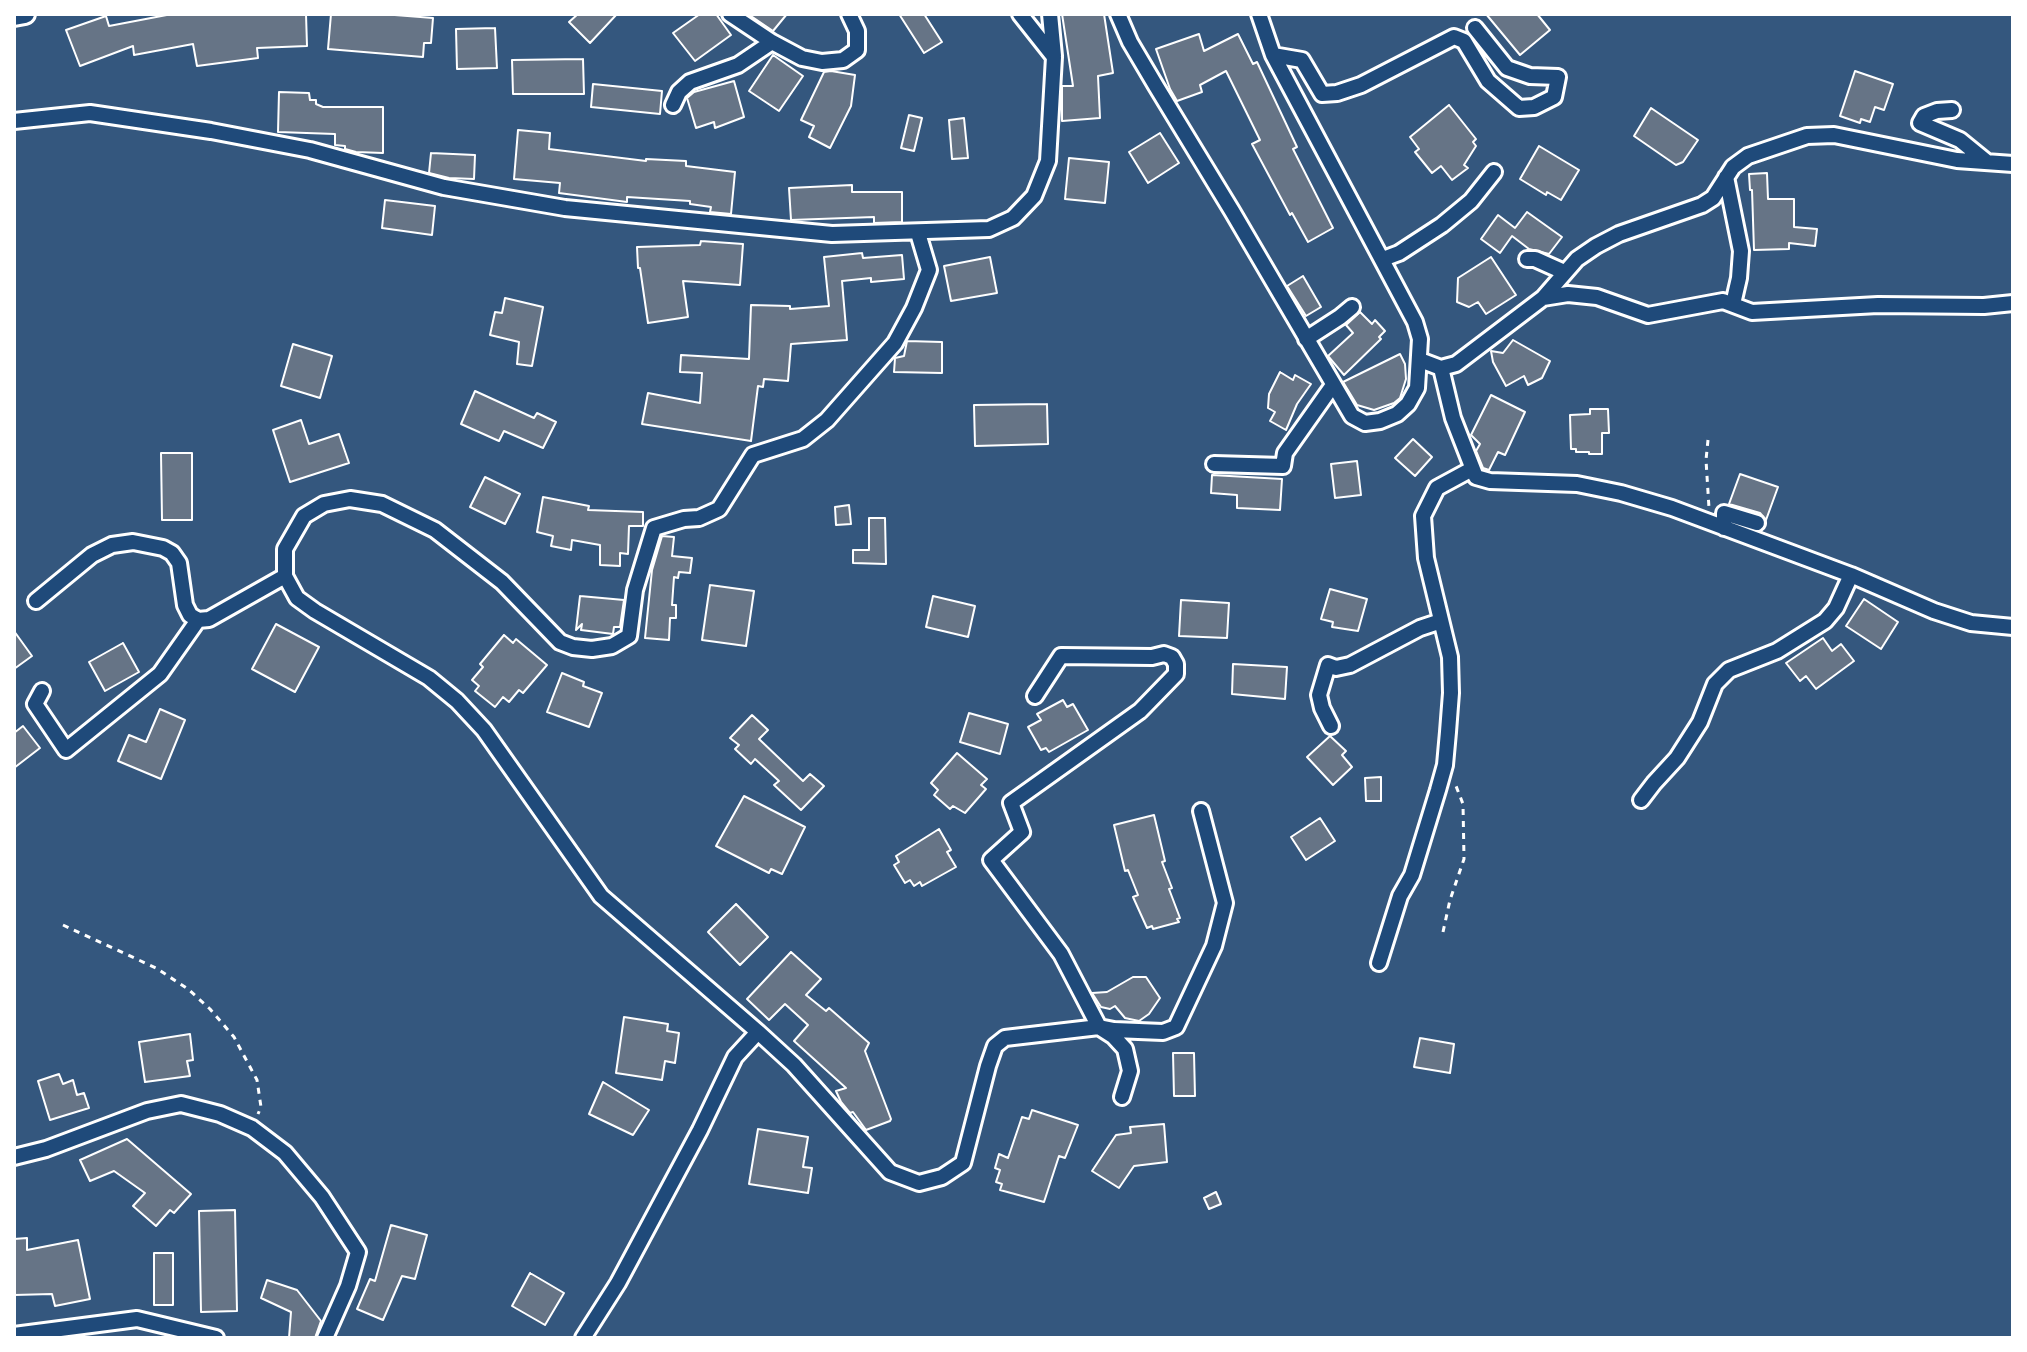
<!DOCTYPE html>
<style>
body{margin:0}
#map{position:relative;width:2027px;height:1352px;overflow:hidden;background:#34577e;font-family:Sriracha,sans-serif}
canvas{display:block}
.frame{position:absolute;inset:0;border:16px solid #fff;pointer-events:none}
</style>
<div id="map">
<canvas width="2027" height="1352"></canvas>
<div class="frame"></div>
</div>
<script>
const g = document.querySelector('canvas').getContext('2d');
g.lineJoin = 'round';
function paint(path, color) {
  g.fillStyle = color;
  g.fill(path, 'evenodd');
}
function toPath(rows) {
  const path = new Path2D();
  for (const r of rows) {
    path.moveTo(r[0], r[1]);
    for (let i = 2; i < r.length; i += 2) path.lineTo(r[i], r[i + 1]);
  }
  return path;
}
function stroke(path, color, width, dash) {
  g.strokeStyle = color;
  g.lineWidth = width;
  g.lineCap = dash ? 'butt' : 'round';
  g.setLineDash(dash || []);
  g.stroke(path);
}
const building = toPath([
 [172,14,306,14,307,46,257,48,258,58,197,66,193,44,134,55,133,46,80,66,66,30,106,16,109,26,172,14],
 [331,14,382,14,433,18,431,43,424,43,423,57,328,49,331,14],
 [578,14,617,14,590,43,569,22,578,14],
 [700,14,716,14,731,35,695,61,673,33,700,14],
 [748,14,787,14,773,31,748,14],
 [899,14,924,14,942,42,924,53,899,14],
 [1062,14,1104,14,1113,73,1098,76,1100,118,1062,121,1062,86,1073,86,1062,14],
 [1486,14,1537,14,1550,30,1520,55,1486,14],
 [495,28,497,68,457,69,456,29,495,28],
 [1199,34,1204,51,1238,34,1253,64,1257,62,1297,147,1293,149,1333,228,1308,242,1292,213,1290,215,1252,144,1260,140,1226,71,1200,85,1202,92,1177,101,1170,89,1156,49,1199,34],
 [773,55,803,76,779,111,749,91,773,55],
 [583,59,584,94,513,94,512,60,583,59],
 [831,71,855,75,851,106,830,148,809,137,814,126,801,120,824,72,831,71],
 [1855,71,1893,84,1884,110,1875,107,1870,122,1861,119,1860,123,1840,116,1855,71],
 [734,81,744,117,715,128,714,122,696,128,687,98,694,92,734,81],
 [593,84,662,91,660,114,591,107,593,84],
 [279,92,309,93,310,100,316,100,316,104,323,107,383,107,383,153,356,152,345,149,345,146,335,145,335,134,278,132,279,92],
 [1449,105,1476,139,1473,142,1476,146,1464,165,1468,168,1452,180,1441,166,1432,173,1415,152,1419,149,1410,137,1449,105],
 [1651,108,1698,140,1683,162,1676,165,1634,136,1651,108],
 [909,115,922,118,914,151,901,148,909,115],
 [964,118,968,158,952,159,949,120,964,118],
 [518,130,550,133,549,149,646,161,646,159,686,161,686,166,735,172,731,214,710,212,711,207,690,204,690,201,627,197,627,202,559,193,560,183,514,179,518,130],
 [1160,133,1179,163,1148,183,1129,152,1160,133],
 [1539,146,1579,170,1561,200,1547,192,1546,195,1520,179,1539,146],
 [431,153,475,155,474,179,449,178,429,173,431,153],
 [1069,158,1109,162,1105,203,1065,199,1069,158],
 [1767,173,1768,199,1794,199,1794,227,1817,229,1815,246,1789,243,1789,249,1754,250,1752,190,1750,190,1749,174,1767,173],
 [852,185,852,192,902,192,902,222,874,223,874,217,791,220,789,188,852,185],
 [385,200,435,206,432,235,382,228,385,200],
 [1527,212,1562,237,1549,254,1529,249,1512,236,1500,253,1481,239,1498,215,1515,228,1527,212],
 [701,241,743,244,740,285,683,281,688,317,648,323,640,268,638,268,637,247,700,245,701,241],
 [862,253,863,258,902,255,904,279,871,282,871,278,842,281,847,340,791,344,788,381,764,379,763,387,758,386,751,441,642,424,648,393,700,403,702,373,680,372,681,355,749,359,751,305,790,306,790,309,829,306,824,257,862,253],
 [990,257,997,293,951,301,944,266,990,257],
 [1491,257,1516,295,1486,314,1478,302,1469,307,1457,302,1458,278,1491,257],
 [1303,276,1321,307,1306,316,1287,286,1303,276],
 [505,298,543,307,532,366,517,364,519,342,490,335,495,312,502,313,505,298],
 [1360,312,1372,324,1375,320,1385,331,1379,337,1381,339,1344,375,1328,356,1353,333,1346,325,1360,312],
 [1513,340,1550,361,1542,378,1528,385,1524,376,1506,386,1493,362,1491,351,1503,353,1513,340],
 [907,341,942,342,942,373,894,372,895,358,904,356,907,341],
 [293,344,332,356,320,398,281,386,293,344],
 [1400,354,1405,364,1406,379,1400,398,1394,403,1374,410,1357,405,1343,382,1400,354],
 [1280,372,1293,380,1295,375,1311,384,1297,404,1286,430,1270,421,1275,412,1268,408,1269,394,1280,372],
 [475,391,534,418,537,413,556,422,543,448,504,431,499,441,461,424,475,391],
 [1491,395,1525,412,1505,455,1498,452,1489,470,1483,468,1476,451,1480,444,1471,435,1491,395],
 [1047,404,1048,444,975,446,974,405,1047,404],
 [1590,409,1608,409,1609,433,1602,433,1602,454,1589,454,1589,452,1576,452,1576,449,1571,449,1570,415,1590,414,1590,409],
 [301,420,309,444,339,434,349,463,290,482,273,430,301,420],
 [1413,439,1432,457,1415,476,1395,458,1413,439],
 [161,453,192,453,192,520,162,520,161,453],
 [1357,461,1361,495,1335,498,1331,464,1357,461],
 [1740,474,1778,487,1766,520,1760,513,1729,504,1740,474],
 [1212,475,1282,479,1280,510,1237,508,1237,495,1211,493,1212,475],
 [485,477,520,494,505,524,470,507,485,477],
 [543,497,589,506,588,510,643,512,643,526,629,526,628,554,620,553,620,566,600,565,600,545,572,540,571,550,551,546,553,536,537,532,543,497],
 [849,505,851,524,836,525,835,507,849,505],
 [869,518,885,518,886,564,853,563,853,550,869,550,869,518],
 [662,536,674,537,672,556,692,558,690,573,679,572,678,578,674,577,672,605,676,605,676,618,670,618,669,640,645,638,652,570,662,536],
 [710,585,754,591,746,646,702,640,710,585],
 [1330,589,1367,599,1358,631,1332,627,1333,622,1321,619,1330,589],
 [580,596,624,600,620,627,614,627,613,634,581,630,582,624,576,630,580,596],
 [933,596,975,606,968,637,926,627,933,596],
 [1864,599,1898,622,1881,649,1846,626,1864,599],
 [1181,600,1229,603,1227,638,1179,636,1181,600],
 [276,624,319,647,295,692,252,669,276,624],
 [14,631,32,656,14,669,14,631],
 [504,635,513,643,516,639,547,665,523,693,519,690,509,702,503,697,495,707,475,691,479,686,472,680,483,667,480,664,504,635],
 [1823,638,1832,651,1841,644,1854,661,1816,689,1806,676,1800,681,1786,663,1823,638],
 [123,643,139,672,105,691,89,662,123,643],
 [1233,664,1287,667,1285,699,1232,694,1233,664],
 [562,673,584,682,583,686,602,693,589,727,547,712,562,673],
 [1063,700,1067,707,1073,704,1088,730,1049,752,1046,748,1041,750,1028,727,1041,720,1037,714,1063,700],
 [160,709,185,720,161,779,118,761,129,735,146,742,160,709],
 [969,713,1008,724,1000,754,960,742,969,713],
 [752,715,768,730,759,739,803,781,810,774,824,786,801,810,774,785,779,781,755,759,751,764,735,749,739,745,730,738,752,715],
 [23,726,40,748,14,768,14,733,23,726],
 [1330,736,1346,751,1342,755,1352,767,1333,785,1307,757,1330,736],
 [957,753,987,779,981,785,986,789,965,813,953,806,950,809,934,795,938,790,931,783,957,753],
 [1381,777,1381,801,1366,801,1365,778,1381,777],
 [744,796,805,827,782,874,771,869,769,873,716,846,744,796],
 [1154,815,1165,861,1162,862,1172,888,1169,889,1180,918,1177,919,1179,922,1153,929,1152,926,1147,928,1133,897,1138,895,1128,870,1125,871,1114,825,1154,815],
 [1320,818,1335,841,1306,860,1291,837,1320,818],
 [939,829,951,850,947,852,956,867,922,886,920,882,914,886,910,880,905,883,894,865,899,862,896,856,939,829],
 [736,904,768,937,740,965,708,932,736,904],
 [791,952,821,979,806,995,826,1011,829,1008,869,1043,865,1051,891,1119,890,1121,866,1130,853,1112,850,1113,841,1102,836,1091,846,1088,794,1041,808,1025,785,1004,769,1020,747,999,791,952],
 [1133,977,1146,977,1160,998,1149,1014,1139,1021,1125,1018,1115,1006,1110,1009,1101,1007,1092,993,1107,992,1133,977],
 [624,1017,668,1024,667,1031,679,1033,675,1063,665,1061,662,1080,616,1073,624,1017],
 [190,1034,193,1060,187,1061,190,1076,145,1082,139,1042,190,1034],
 [1420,1038,1454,1044,1450,1073,1414,1067,1420,1038],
 [1173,1053,1194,1053,1195,1096,1174,1096,1173,1053],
 [59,1074,63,1084,73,1080,77,1095,84,1093,89,1108,50,1120,38,1081,59,1074],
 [603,1082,649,1110,633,1135,589,1114,603,1082],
 [1032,1110,1078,1125,1065,1158,1059,1156,1044,1202,1000,1190,1002,1184,996,1182,1000,1170,995,1168,999,1154,1008,1158,1022,1117,1029,1119,1032,1110],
 [1164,1124,1167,1162,1134,1166,1119,1188,1092,1171,1116,1135,1131,1133,1130,1127,1164,1124],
 [758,1129,808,1137,803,1167,812,1168,808,1193,749,1184,758,1129],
 [127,1139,191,1194,174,1213,170,1210,156,1226,133,1206,145,1193,114,1171,90,1181,80,1160,127,1139],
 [1216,1192,1221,1204,1209,1209,1204,1198,1216,1192],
 [235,1210,237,1311,201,1312,199,1211,235,1210],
 [391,1225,427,1235,415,1279,402,1276,383,1320,357,1309,370,1279,375,1281,391,1225],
 [27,1238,27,1250,78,1240,90,1299,55,1306,52,1294,14,1295,14,1239,27,1238],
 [154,1253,173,1253,173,1305,154,1305,154,1253],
 [530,1273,564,1293,545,1325,512,1306,530,1273],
 [267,1280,297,1290,321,1321,315,1338,289,1338,291,1312,261,1298,267,1280]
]);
const path = toPath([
 [1708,440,1706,460,1709,508],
 [63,925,156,968,188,989,210,1009,234,1037,257,1080,261,1107,258,1114],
 [1443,932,1450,900,1464,859,1463,804,1456,786]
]);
const minor = toPath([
 [730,14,772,42,802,58,822,62,843,60,857,50,857,31,849,14],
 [1050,14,1054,56],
 [1118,14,1130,42,1156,86,1232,211,1352,416,1365,423,1380,421,1397,414,1408,404,1417,388,1420,339,1415,322,1273,55,1259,14],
 [1273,55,1302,60,1322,94,1337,93,1361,85,1454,37,1464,41,1488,81,1519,108,1534,107,1554,97,1558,77,1530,76,1507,68,1475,28],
 [673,105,679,92,690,82,738,65,772,42],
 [1952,110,1937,111,1924,116,1920,123,1960,140,1987,162],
 [14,121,90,113,211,131,310,150,444,187,565,208,832,234,989,229,1013,218,1034,196,1048,161,1054,57,1020,14],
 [1726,177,1741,251,1739,278,1733,304],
 [1383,259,1399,253,1442,225,1471,201,1494,172],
 [1527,259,1535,259,1564,272],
 [1543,298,1568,294,1597,297,1648,315,1723,301,1752,312,1878,305,1984,306,2013,303],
 [1306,339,1340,317,1352,307],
 [1420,360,1441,368,1456,364,1543,298,1577,259,1596,246,1619,234,1702,205,1713,198,1733,167,1748,156,1807,136,1834,135,1957,160,2013,164],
 [1441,368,1453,418,1476,477,1490,481,1577,484,1621,493,1672,508,1851,575,1934,611,1971,623,2013,627],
 [1214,464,1283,466,1285,453,1333,385],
 [1724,528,1724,513,1757,523],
 [36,601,92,555,112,545,133,542,163,548,172,553,179,563,185,605,190,615,198,620,209,619,285,576],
 [42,691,35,704,66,750,160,674,198,620],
 [1035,696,1061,656,1152,657,1164,654,1172,657,1176,664,1176,674,1140,711,1011,803,1022,832,991,860,1061,954,1099,1027,1114,1030,1163,1032,1176,1027,1214,946,1225,903,1201,811],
 [1331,726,1322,708,1319,695,1328,665,1336,668,1350,665,1420,628,1441,621],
 [1641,800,1654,783,1677,758,1700,722,1715,684,1729,670,1777,651,1825,621,1836,608,1851,575],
 [1379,963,1400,896,1412,875,1438,790,1445,765,1448,732,1451,693,1450,657,1426,558,1423,516,1437,488,1472,469],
 [758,1032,601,896,484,730,457,701,429,678,315,611,297,598,285,576,285,549,304,516,324,504,350,499,382,504,435,530,502,582,560,642,573,647,592,649,612,646,629,636,635,590,654,528,684,519,699,518,719,509,753,455,803,439,827,420,895,343,914,308,929,270,918,233],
 [14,1157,46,1149,147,1111,181,1104,220,1114,252,1128,285,1153,322,1197,358,1252,348,1286,325,1338],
 [14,1335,137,1319,216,1338],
 [583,1338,618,1283,700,1130,735,1057,758,1032,794,1065,890,1172,919,1183,942,1177,963,1163,988,1066,995,1046,1005,1038,1099,1027,1113,1036,1125,1049,1130,1071,1122,1097]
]);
const tertiary = toPath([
 [14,16,25,14]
]);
paint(building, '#667486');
stroke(building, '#fff', 2);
stroke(minor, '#fff', 20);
stroke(tertiary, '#fff', 24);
stroke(path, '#fff', 3, [6, 6]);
stroke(minor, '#1f4a7a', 14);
stroke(tertiary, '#1f4a7a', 18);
</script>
